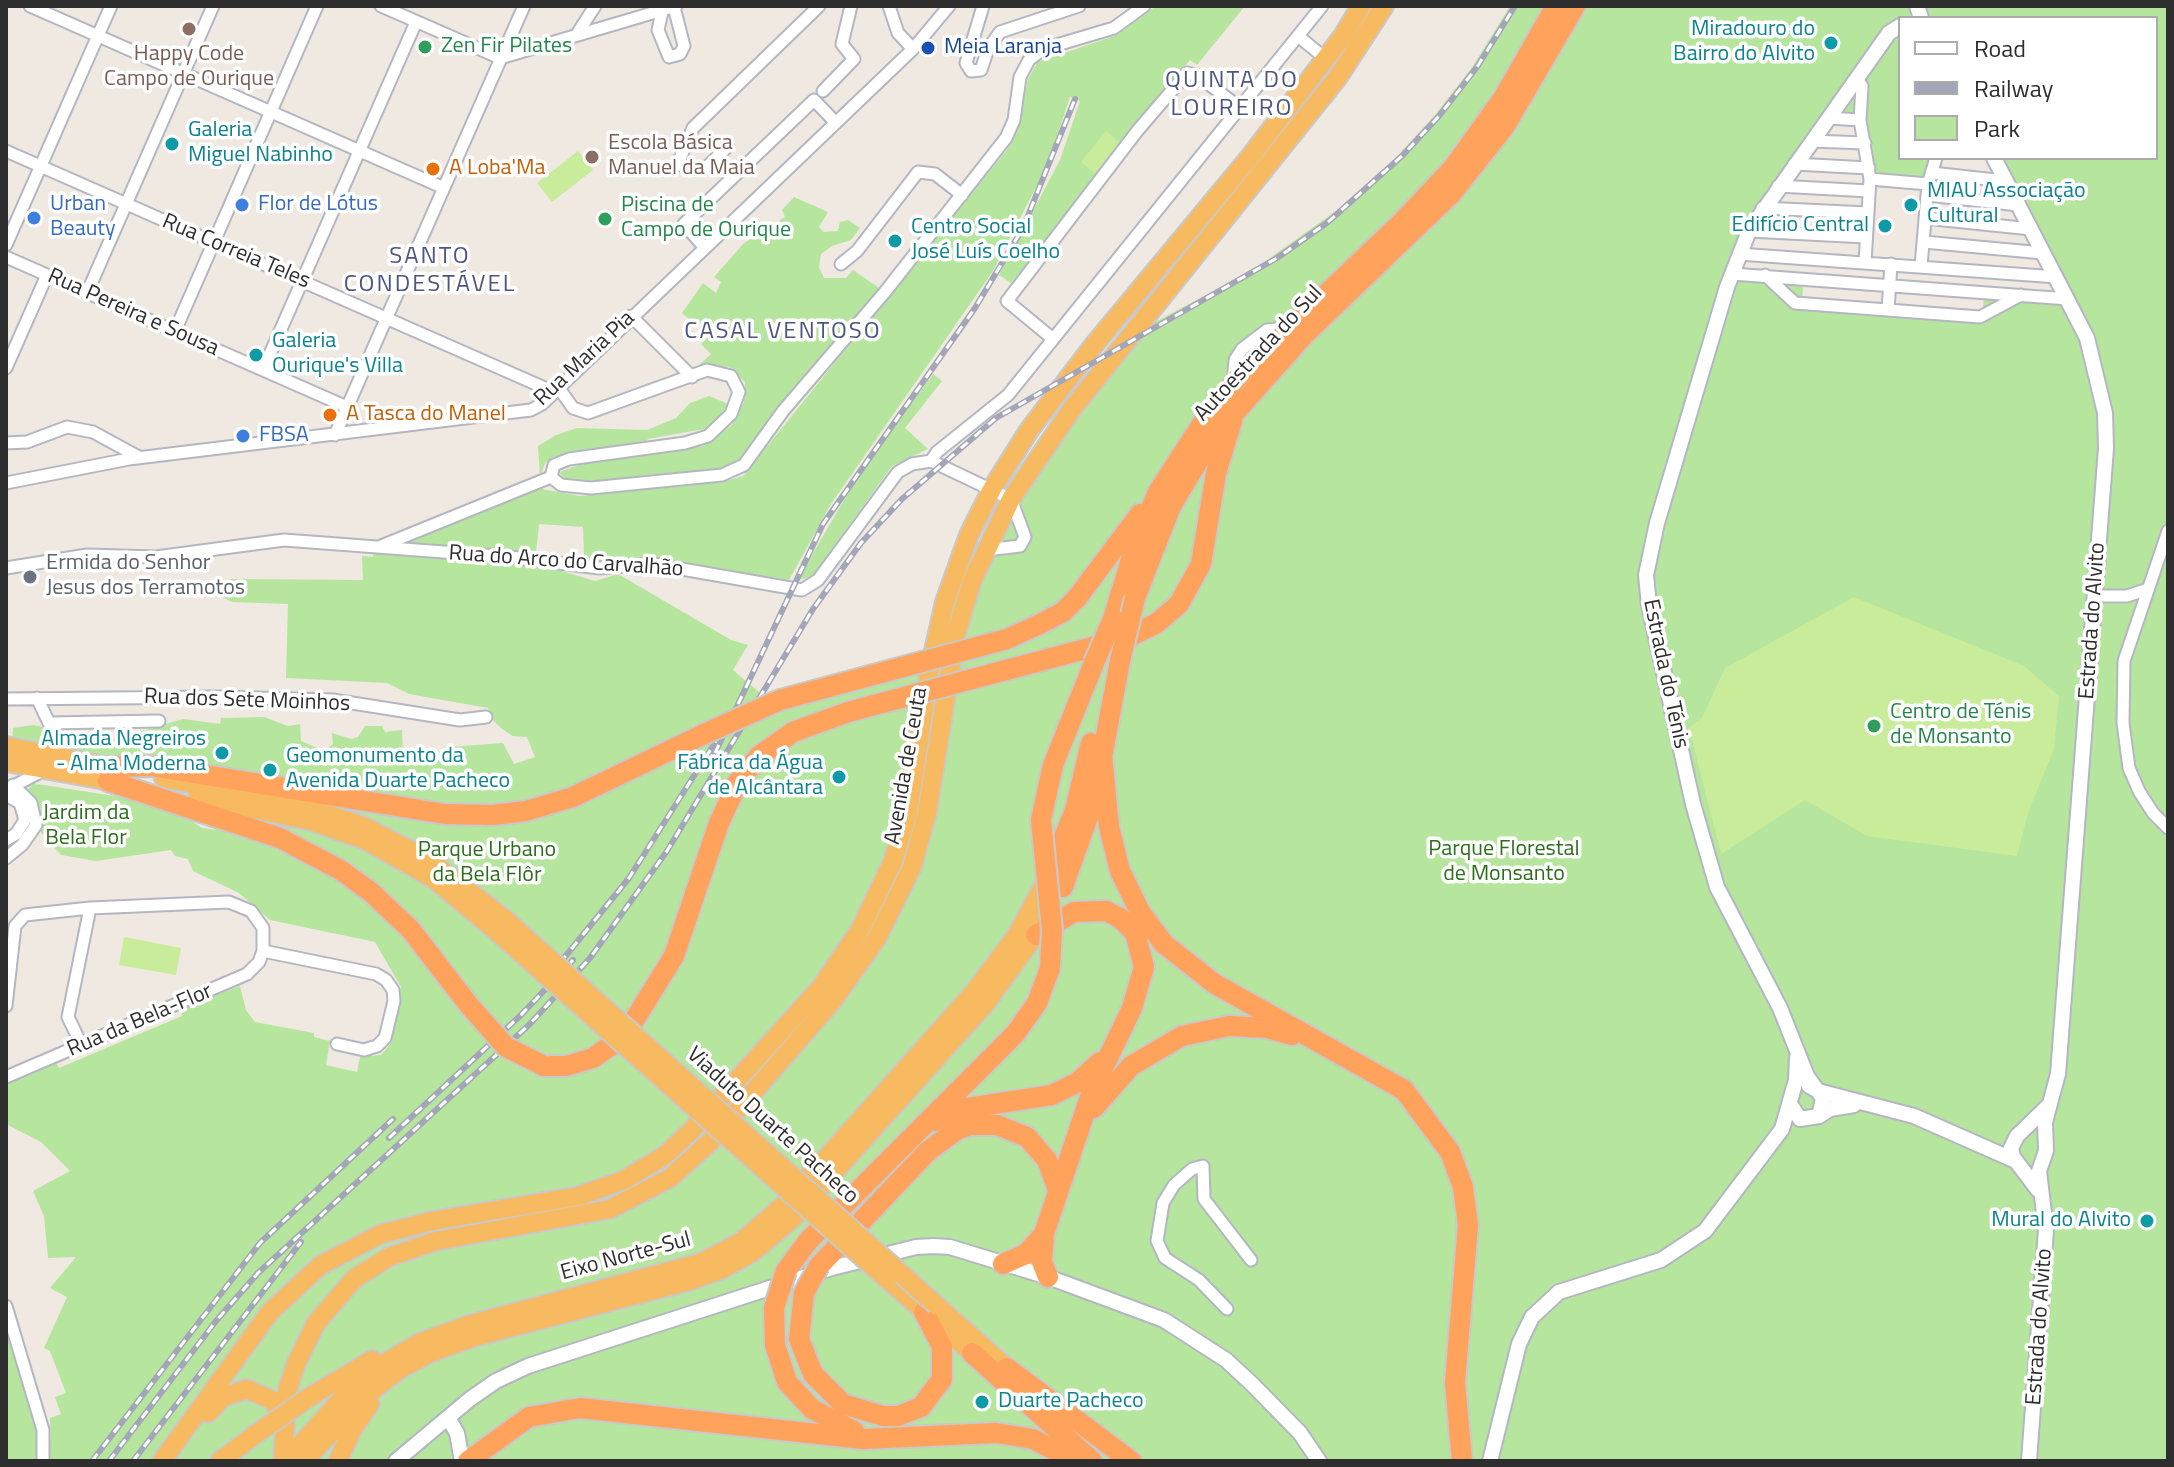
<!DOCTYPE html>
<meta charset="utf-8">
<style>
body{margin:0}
#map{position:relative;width:2174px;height:1467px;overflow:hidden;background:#efe9e1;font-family:"Titillium Web",sans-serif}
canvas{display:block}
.frame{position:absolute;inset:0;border:8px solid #2e2e2e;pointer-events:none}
.legend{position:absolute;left:1898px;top:16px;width:260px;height:144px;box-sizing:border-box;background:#fff;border:2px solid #ababab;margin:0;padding:10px 14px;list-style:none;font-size:24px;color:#2e2e2e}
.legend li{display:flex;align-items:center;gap:16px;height:40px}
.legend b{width:40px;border:2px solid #ababab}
</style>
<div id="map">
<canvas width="2174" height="1467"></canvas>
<div class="frame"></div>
<ul class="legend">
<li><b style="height:10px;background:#fff"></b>Road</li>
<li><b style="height:10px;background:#a3a6b8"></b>Railway</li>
<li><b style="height:22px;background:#b6e59e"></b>Park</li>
</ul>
</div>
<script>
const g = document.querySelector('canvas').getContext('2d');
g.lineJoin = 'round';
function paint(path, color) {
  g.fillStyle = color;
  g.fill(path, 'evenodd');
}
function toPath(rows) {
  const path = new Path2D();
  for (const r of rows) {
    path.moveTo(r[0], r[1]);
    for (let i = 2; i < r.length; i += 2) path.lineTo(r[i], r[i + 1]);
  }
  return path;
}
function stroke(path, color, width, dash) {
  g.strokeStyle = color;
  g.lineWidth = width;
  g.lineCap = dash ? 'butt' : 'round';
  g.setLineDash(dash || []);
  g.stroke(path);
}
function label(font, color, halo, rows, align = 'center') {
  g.font = font + ' "Titillium Web",sans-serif';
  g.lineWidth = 7;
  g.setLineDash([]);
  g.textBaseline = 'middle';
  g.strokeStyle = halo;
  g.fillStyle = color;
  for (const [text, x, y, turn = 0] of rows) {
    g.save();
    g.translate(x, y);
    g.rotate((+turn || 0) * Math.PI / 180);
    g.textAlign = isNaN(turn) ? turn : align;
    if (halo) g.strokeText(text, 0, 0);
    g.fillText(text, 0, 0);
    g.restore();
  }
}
const green = toPath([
 [1156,6,1245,6,1197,65,1190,60,1011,283,999,275,1060,160,1080,101,1070,97,1047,166,993,271,831,504,789,580,654,558,597,561,584,556,583,527,539,524,536,553,395,545,536,488,580,496,723,482,743,476,1007,150,1017,132,1028,79,1038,62,1117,35],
 [1510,6,2168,6,2168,1461,6,1461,6,1331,13,1328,51,1442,50,1418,61,1414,55,1397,66,1393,50,1351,44,1348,67,1297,50,1288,76,1257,48,1258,44,1216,33,1191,70,1171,41,1142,6,1124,6,1083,56,1062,59,1068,182,1016,180,1009,240,986,246,1010,255,1022,314,1033,314,1037,330,1041,326,1065,357,1072,360,1057,381,1055,390,1044,401,987,375,942,270,920,239,893,193,871,188,859,175,856,171,850,96,861,61,855,39,830,39,813,27,790,33,784,44,785,140,800,187,818,202,828,226,831,235,777,12,740,13,728,33,725,111,740,183,719,220,724,221,718,264,717,288,726,300,724,301,741,324,751,333,744,332,733,351,739,358,737,365,726,382,726,385,732,402,730,403,757,438,761,449,747,503,743,514,764,535,757,527,737,513,736,502,729,490,717,488,708,409,694,387,683,286,678,288,604,232,602,218,595,228,579,363,580,362,556,373,557,375,546,542,565,595,581,618,574,731,640,748,645,733,670,766,698,944,647,972,561,1012,479,1110,346,1253,270,1343,206,1391,163,1435,115,1473,66],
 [1900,18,2156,18,2156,158,1997,158,2071,303,1984,297,1982,318,1971,323,1802,307,1803,285,1729,279,1752,228,1834,116,1862,118,1871,180,1931,184,1940,158,1900,158],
 [794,197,828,212,819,227,824,232,838,231,840,222,848,220,860,228,851,240,832,246,821,254,819,267,824,278,846,278,853,270,882,290,745,458,722,470,602,482,563,478,560,473,562,471,579,465,703,446,732,425,744,402,745,382,729,367,699,365,711,354,701,344,709,336,682,313,703,283,716,293,721,282,714,277,744,243,785,217,782,210],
 [933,374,942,381,905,428,928,449,892,466,811,578,798,579,859,474],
 [709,396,728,404,720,416,704,429,648,439,645,443,553,457,545,463,540,478,538,446,556,435,577,428,647,430,676,418,690,403]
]);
const pitch = toPath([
 [1106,131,1121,143,1096,174,1081,162],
 [578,151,593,170,552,202,537,183],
 [1854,597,2024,666,2059,696,2054,749,2029,810,2017,856,1867,836,1805,800,1721,854,1689,728,1702,718,1725,668],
 [124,937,181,948,176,975,119,965]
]);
const minor = toPath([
 [30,6,444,188],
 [381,6,500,58],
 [889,6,898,33,913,49],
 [983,6,966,63,971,71,981,70,988,49,1000,32,1079,6],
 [663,7,658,30,669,57,680,54,684,46,674,7],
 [577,34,595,6],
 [1298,36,1326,59],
 [500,58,676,6],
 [1856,78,1862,86,1860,120,1870,179,1865,262],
 [823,91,854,59,842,44,851,6],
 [1828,118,1860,120],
 [1811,141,1865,143],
 [728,146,705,169,682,166,679,161,693,128,819,6],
 [6,151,554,392],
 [1794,164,1869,168],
 [1932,173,2005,181],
 [1870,179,1928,184],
 [1778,186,1869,191],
 [1927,195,2019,205],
 [1762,208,1868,213],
 [1925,218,2031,229],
 [1749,231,1866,237],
 [1924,242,2043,253],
 [6,245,111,6],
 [705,248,684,224,814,100,836,123],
 [1739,254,2057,277],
 [6,257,347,407],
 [841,264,857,251,918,172,935,174,962,195],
 [1921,266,1928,184,1936,158],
 [1732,274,2068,299],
 [1765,275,1795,303,1980,317,2021,295],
 [87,293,213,6],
 [1888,310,1891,264],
 [631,316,692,377],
 [175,331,317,6],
 [1053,339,1007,301,1138,130,1187,73,1197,75,1240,108],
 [6,368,47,275],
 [263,370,416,22],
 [1233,382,1235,360,1242,349,1267,330,1287,328],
 [335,435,524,6],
 [6,443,27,442,67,427,93,432,139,457],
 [931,461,937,452,1008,395,1322,6],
 [551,477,561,485,591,488,722,475,744,465,783,411,885,292,1006,138,1014,120,1020,77,1029,60,1043,49,1114,28,1144,6],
 [551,477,554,465,569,459,685,443,708,436,731,414,739,392,731,376,707,370,588,413,573,408,558,387],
 [6,483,129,459,531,410,542,404,913,49,949,6],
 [2168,531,2124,661,2123,723,2129,768,2139,791,2153,813,2168,828],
 [381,546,551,477],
 [6,568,87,555,156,557,284,540,510,557,599,568,653,564,802,590,818,580,898,472,912,464,931,461,1011,499,1025,537,1020,546,986,550],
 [2095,596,2127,596,2148,589],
 [37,698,49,723,159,721],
 [6,699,219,697,333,700,460,720,486,717],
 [10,788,44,770],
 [6,795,20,803,25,820,16,834,6,840],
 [6,858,22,845,36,825,31,803,13,785],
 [263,951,376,974,386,980,393,990,394,1001,385,1038,377,1046,364,1050,337,1044],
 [6,1006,15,926,25,915,90,908,229,902,251,911,263,928,263,951,259,962,247,974,6,1077],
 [82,1046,68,1017,90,908],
 [6,1306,43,1430,43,1461],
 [1227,1309,1199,1280,1165,1258,1157,1241,1163,1203,1174,1185,1192,1169,1203,1166,1204,1199,1251,1260]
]);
const tertiary = toPath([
 [1917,6,1921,18],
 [1994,158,2087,338,2105,413,2106,448,2058,1074,2045,1122,2046,1151,2039,1171,2046,1230,2029,1461],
 [1818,1091,1914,1116,2016,1161],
 [1819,1116,1830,1109,1854,1105],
 [2038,1190,2013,1157,2011,1148,2017,1136,2048,1106]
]);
const secondary = toPath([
 [1817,1090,1807,1076,1780,1008,1717,887,1693,804,1649,605,1646,575,1657,523,1727,287,1749,231,1889,33,1900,26],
 [1790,1104,1800,1119,1819,1116,1823,1099,1818,1091,1809,1086],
 [448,1418,457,1433,462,1461],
 [396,1461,470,1399,496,1381,528,1366,832,1268,916,1247,934,1246,950,1247,1048,1277,1164,1320,1226,1360,1252,1384,1300,1433,1319,1461],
 [1490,1461,1519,1344,1532,1317,1559,1292,1661,1260,1705,1231,1782,1129,1796,1080,1797,1058]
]);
const trunk = toPath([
 [6,746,123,770],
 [6,762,121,783],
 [164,778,306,807,363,826,429,860,506,920],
 [198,797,311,821,365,840,434,879,495,930],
 [887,1279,972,1353],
 [936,1305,1007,1368],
 [311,1396,372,1360],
 [208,1413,223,1397,247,1389,274,1401,284,1423],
 [162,1461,270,1312,321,1265,381,1234,432,1221,579,1196,624,1180,664,1156,690,1132,821,987,860,930,893,861,908,812,929,673,945,602,969,535,992,489,1030,429,1094,345,1250,157,1343,36,1361,6],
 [220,1461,256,1434],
 [283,1461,287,1391,296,1364,316,1323,355,1278,389,1257,436,1241,610,1209,670,1178,710,1142,834,999,877,938,912,867,927,813,956,634,972,581,1011,499,1072,409,1338,77,1384,6],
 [286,1461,347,1393,376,1368,419,1343,468,1325,700,1263,741,1242,787,1202,975,991,1017,935,1047,879],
 [304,1461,368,1394,400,1369,430,1353,474,1337,689,1281,720,1270,753,1252,792,1219,986,1003,1043,924],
 [338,1461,352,1430,370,1404]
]);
const motorway = toPath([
 [1135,598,1171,506,1212,438,1304,335,1451,194,1505,126,1575,6],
 [1113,619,1134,550,1158,492,1208,415,1238,378,1401,223,1453,168,1504,97,1556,6],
 [1038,625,1063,612,1077,598,1140,514],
 [1010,669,1127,638,1157,623,1179,604,1201,564,1216,473,1232,421],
 [1102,754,1109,827,1120,871,1140,912,1164,944,1215,984,1404,1090,1450,1152,1463,1187,1468,1225,1455,1382,1462,1461],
 [109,767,150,766,445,814,493,815,526,811,573,797,704,734],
 [108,781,280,838,342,871,372,893,411,930,468,1004],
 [1041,820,1053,765,1094,663],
 [1047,879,1075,810,1091,743],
 [1063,887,1094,800,1120,661],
 [1036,935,1074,912,1106,911,1120,918,1135,933,1144,967,1132,1008,1092,1091,1044,1234,1042,1262,1048,1277],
 [544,1066,566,1066,593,1058,610,1046,635,1019,674,956,719,823,738,782,759,756,793,732],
 [1094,1108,1131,1066,1182,1036,1229,1026,1267,1028,1292,1035],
 [935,1121,961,1109,1052,1095,1078,1082,1100,1062],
 [1003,1264,1026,1254,1044,1234],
 [819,1266,928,1151,957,1130,970,1125,997,1125,1027,1137,1047,1160,1058,1190],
 [786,1271,808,1241,1015,1034,1037,1003,1050,968],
 [804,1293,799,1339,813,1374,843,1404,883,1416,898,1416,921,1407,942,1379,942,1347,924,1312],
 [774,1308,775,1345,787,1382,812,1409,854,1431],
 [972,1353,1092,1461],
 [1007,1368,1131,1461],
 [468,1461,529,1417,580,1408,863,1439,996,1433,1033,1439,1075,1461]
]);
const rail = toPath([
 [715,753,823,524,975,308,1023,228,1075,99],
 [560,963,629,878,716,741],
 [389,1138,521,1015,573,960],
 [92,1461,260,1243,393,1119],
 [109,1461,216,1321,258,1273,530,1024,590,958,667,851,813,609,861,543,902,499,996,418,1277,258,1328,222,1402,156,1439,116,1477,67,1515,6],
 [133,1461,301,1242]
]);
const trunkBridge = toPath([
 [506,920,936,1305],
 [495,930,887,1279],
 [256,1434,311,1396]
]);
const motorwayBridge = toPath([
 [1120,661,1135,598],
 [1094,663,1113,619],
 [793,732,848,712,1010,669],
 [704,734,780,700,1007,639,1038,625],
 [1041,820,1052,930,1050,968],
 [468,1004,506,1047,544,1066],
 [804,1293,819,1266],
 [774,1308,786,1271]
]);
const markers = [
 [189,29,8,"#8d6e63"],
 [1831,43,8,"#0f9aa8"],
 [425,47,8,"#2e9e5b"],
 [928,48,8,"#1a4fb4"],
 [172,144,8,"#0f9aa8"],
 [592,157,8,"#8d6e63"],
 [433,169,8,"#e8710a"],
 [242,205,8,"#3f7fe0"],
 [1911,205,8,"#0f9aa8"],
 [34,218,8,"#3f7fe0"],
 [605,219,8,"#2e9e5b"],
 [1885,226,8,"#0f9aa8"],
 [895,241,8,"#0f9aa8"],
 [256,355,8,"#0f9aa8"],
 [330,415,8,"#e8710a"],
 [243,436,8,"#3f7fe0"],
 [30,577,8,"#6b7280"],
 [1874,726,8,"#2e9e5b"],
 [222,753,8,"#0f9aa8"],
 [270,770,8,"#0f9aa8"],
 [839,777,8,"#0f9aa8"],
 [2147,1221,8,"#0f9aa8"],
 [982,1402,8,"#0f9aa8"]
];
const cultureNames = [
 ["Miradouro do",1815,30,"right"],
 ["Bairro do Alvito",1815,55,"right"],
 ["Galeria",188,131],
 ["Miguel Nabinho",188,156],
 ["MIAU Associação",1927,192],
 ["Cultural",1927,217],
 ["Edifício Central",1869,226,"right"],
 ["Centro Social",911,228],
 ["José Luís Coelho",911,253],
 ["Galeria",272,342],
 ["Ourique's Villa",272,367],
 ["Almada Negreiros",206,740,"right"],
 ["- Alma Moderna",206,765,"right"],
 ["Geomonumento da",286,757],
 ["Avenida Duarte Pacheco",286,782],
 ["Fábrica da Água",823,764,"right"],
 ["de Alcântara",823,789,"right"],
 ["Mural do Alvito",2131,1221,"right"],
 ["Duarte Pacheco",998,1402]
];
const leisureNames = [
 ["Zen Fir Pilates",441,47],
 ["Piscina de",621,206],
 ["Campo de Ourique",621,231],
 ["Centro de Ténis",1890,713],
 ["de Monsanto",1890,738]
];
const transitNames = [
 ["Meia Laranja",944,48]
];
const educationNames = [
 ["Happy Code",189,55],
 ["Campo de Ourique",189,80],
 ["Escola Básica",608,144,"left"],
 ["Manuel da Maia",608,169,"left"]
];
const foodNames = [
 ["A Loba'Ma",449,169],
 ["A Tasca do Manel",346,415]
];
const shopNames = [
 ["Urban",50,205],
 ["Beauty",50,230],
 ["Flor de Lótus",258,205],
 ["FBSA",259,436]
];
const streetNames = [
 ["Rua Correia Teles",236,252,23],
 ["Rua Pereira e Sousa",133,313,24],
 ["Autoestrada do Sul",1259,354,-47],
 ["Rua Maria Pia",585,359,-43],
 ["Rua do Arco do Carvalhão",566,562,4],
 ["Estrada do Alvito",2093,621,-86],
 ["Estrada do Ténis",1665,674,78],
 ["Rua dos Sete Moinhos",247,701,2],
 ["Avenida de Ceuta",907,766,-80],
 ["Rua da Bela-Flor",140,1021,-23],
 ["Viaduto Duarte Pacheco",772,1126,42],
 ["Eixo Norte-Sul",626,1257,-15],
 ["Estrada do Alvito",2040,1327,-86]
];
const worshipNames = [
 ["Ermida do Senhor",46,564],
 ["Jesus dos Terramotos",46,589]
];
const parkNames = [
 ["Jardim da",86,814],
 ["Bela Flor",86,839],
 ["Parque Florestal",1504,850],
 ["de Monsanto",1504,875],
 ["Parque Urbano",487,851],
 ["da Bela Flôr",487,876]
];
const neighbourhoodNames = [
 ["QUINTA DO",1232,81],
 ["LOUREIRO",1232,109],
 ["SANTO",430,257],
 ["CONDESTÁVEL",430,285],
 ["CASAL VENTOSO",783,332]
];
paint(green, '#b6e59e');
paint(pitch, '#c9ec9a');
stroke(minor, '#b4b7c1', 15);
stroke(tertiary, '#b4b7c1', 18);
stroke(secondary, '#b4b7c1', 18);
stroke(trunk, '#c9c9c9', 22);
stroke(motorway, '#c9c9c9', 24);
stroke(minor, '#fff', 11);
stroke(tertiary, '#fff', 14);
stroke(secondary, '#fff', 14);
stroke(trunk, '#f8ba60', 18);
stroke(motorway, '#ffa35c', 20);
stroke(rail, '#a3a6b8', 6);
stroke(rail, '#fff', 3, [9]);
stroke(trunkBridge, '#c9c9c9', 22, []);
stroke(motorwayBridge, '#c9c9c9', 24, []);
stroke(trunkBridge, '#f8ba60', 18);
stroke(motorwayBridge, '#ffa35c', 20);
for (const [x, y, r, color] of markers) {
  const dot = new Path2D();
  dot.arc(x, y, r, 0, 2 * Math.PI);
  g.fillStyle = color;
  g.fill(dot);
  stroke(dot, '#fff', 3);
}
label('22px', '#0d838f', '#fff', cultureNames, 'left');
label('22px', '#27864d', '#fff', leisureNames, 'left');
label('22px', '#164399', '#fff', transitNames, 'left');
label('22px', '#785e54', '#fff', educationNames);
label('22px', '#c56008', '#fff', foodNames, 'left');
label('22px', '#366cbe', '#fff', shopNames, 'left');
label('22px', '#2e2e2e', '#fff', streetNames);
label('22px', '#5b616d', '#fff', worshipNames, 'left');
label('22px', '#2c6e1b', '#fff', parkNames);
g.letterSpacing = '2px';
label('24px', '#4d5680', '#fff', neighbourhoodNames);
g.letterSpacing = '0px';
</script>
